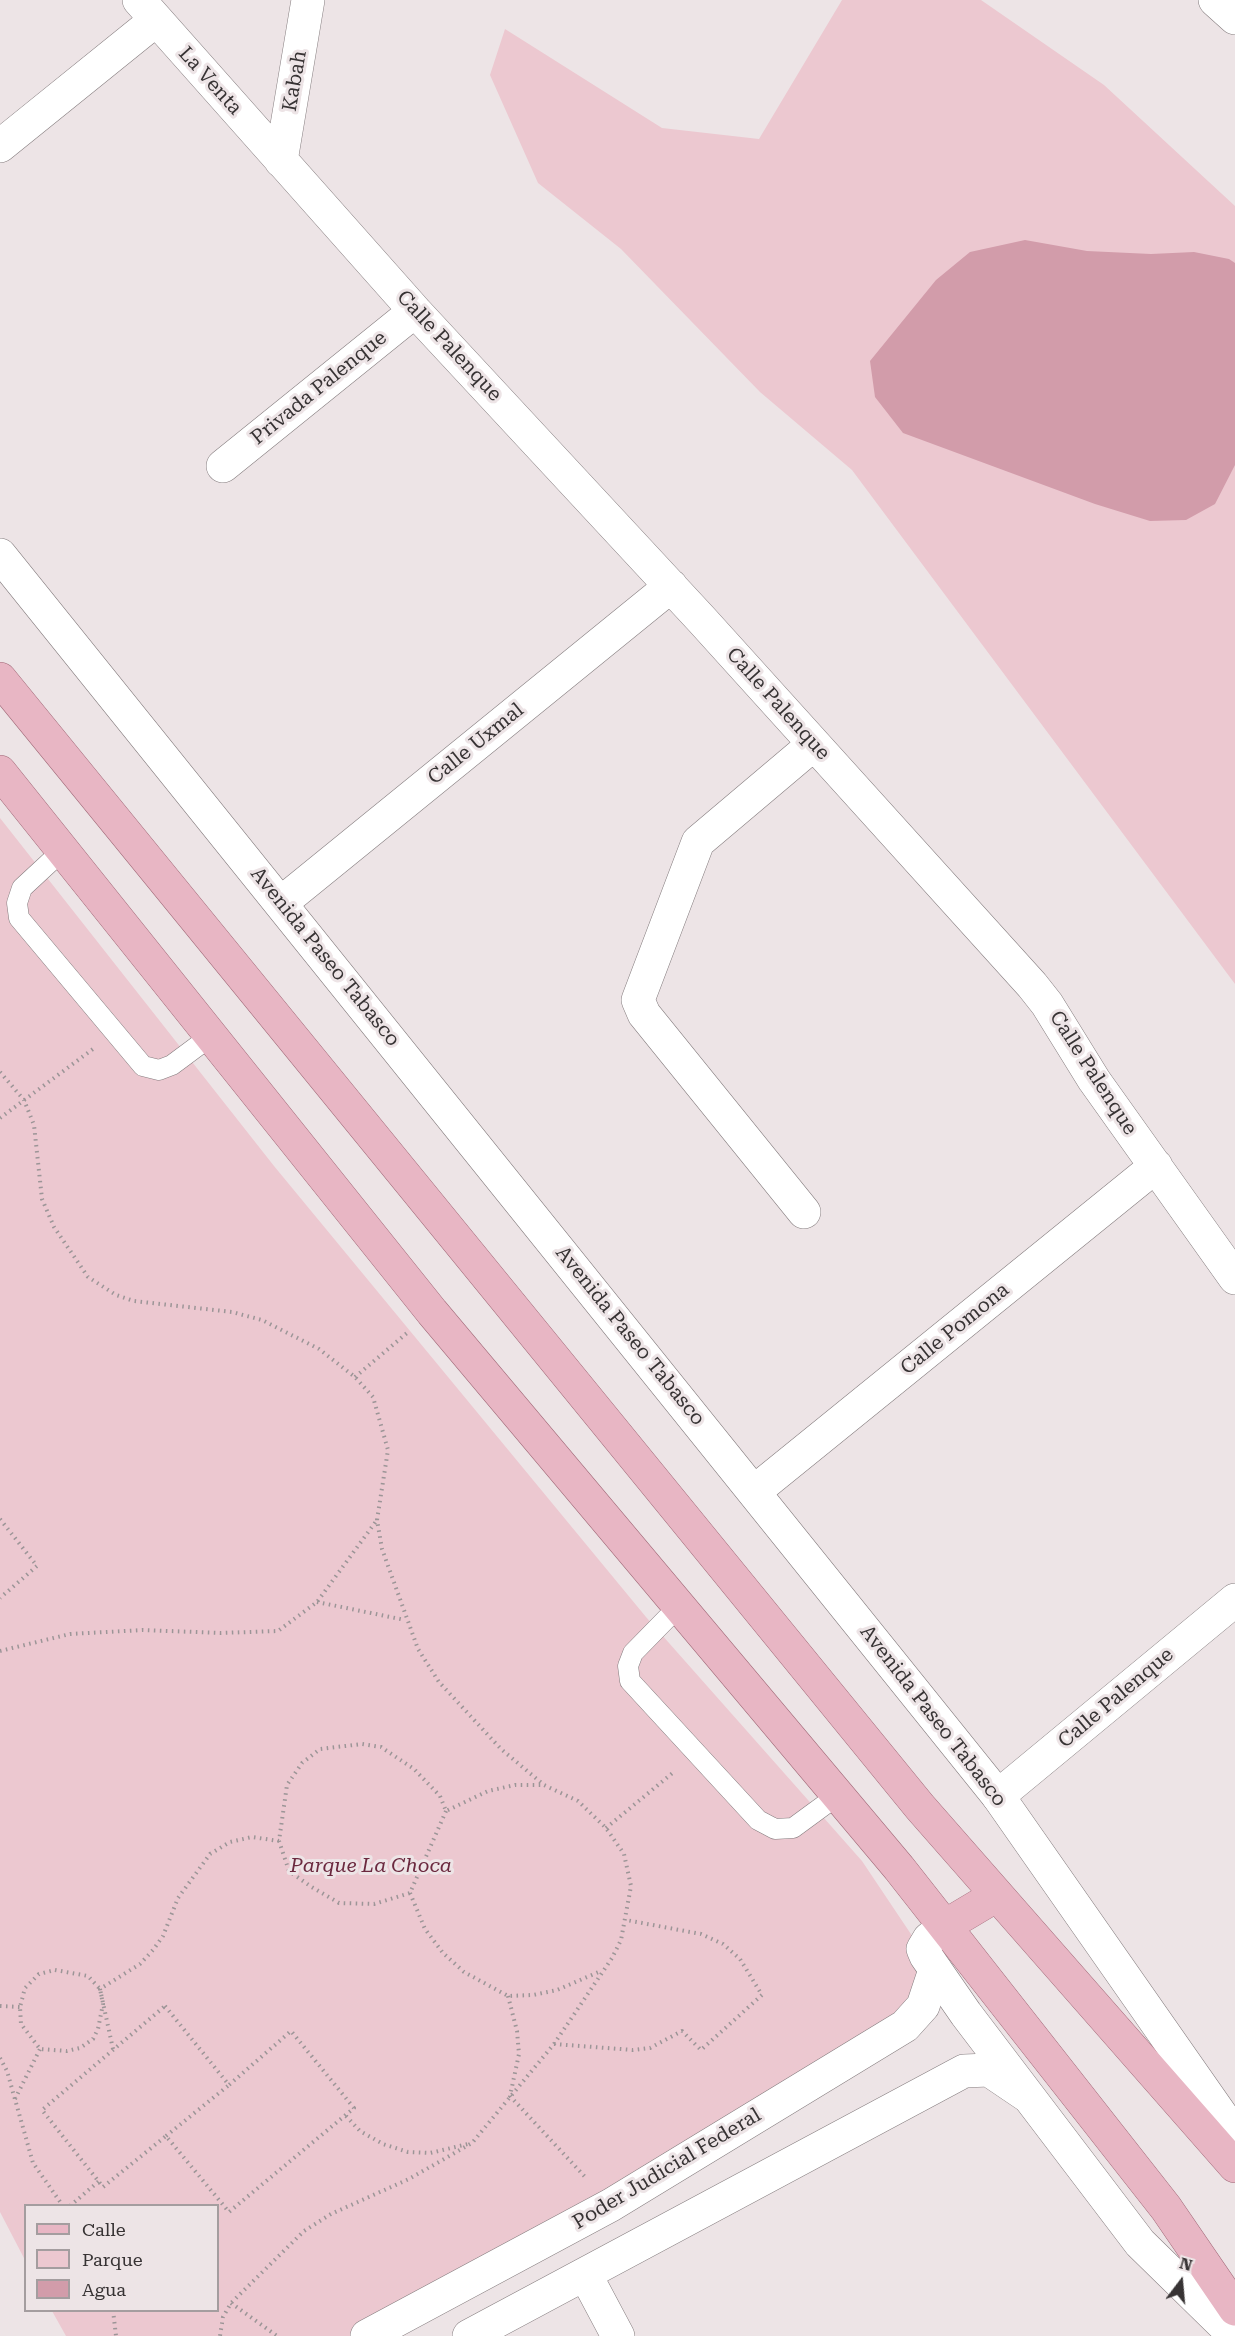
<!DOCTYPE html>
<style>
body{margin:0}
#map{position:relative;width:1235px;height:2336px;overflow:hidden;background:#ede4e6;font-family:"Roboto Serif",serif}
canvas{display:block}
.legend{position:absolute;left:24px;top:2204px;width:195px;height:108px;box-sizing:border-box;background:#ede4e6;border:2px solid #a49d9f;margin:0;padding:8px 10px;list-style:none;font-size:18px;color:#373334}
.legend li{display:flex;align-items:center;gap:12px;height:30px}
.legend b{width:30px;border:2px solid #a49d9f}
.north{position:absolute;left:1151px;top:2252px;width:60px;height:60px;-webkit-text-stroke:4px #ede4e6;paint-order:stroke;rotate:16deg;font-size:16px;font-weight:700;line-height:24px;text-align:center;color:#373334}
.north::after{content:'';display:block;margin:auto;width:21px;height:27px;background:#373334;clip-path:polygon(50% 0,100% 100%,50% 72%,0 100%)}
</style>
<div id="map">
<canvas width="1235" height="2336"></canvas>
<ul class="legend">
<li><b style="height:8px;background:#e8b6c4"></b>Calle</li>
<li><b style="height:16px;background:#ecc8d0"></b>Parque</li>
<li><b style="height:16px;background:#d29caa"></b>Agua</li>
</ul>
<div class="north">N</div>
</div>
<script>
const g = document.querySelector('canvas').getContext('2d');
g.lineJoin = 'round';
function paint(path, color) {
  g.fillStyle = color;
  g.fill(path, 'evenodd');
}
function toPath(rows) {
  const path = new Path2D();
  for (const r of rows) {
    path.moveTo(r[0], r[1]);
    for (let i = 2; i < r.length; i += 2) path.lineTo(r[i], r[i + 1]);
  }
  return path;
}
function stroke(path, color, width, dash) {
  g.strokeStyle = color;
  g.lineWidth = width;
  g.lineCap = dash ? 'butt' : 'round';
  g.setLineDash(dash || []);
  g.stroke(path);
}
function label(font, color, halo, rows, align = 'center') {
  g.font = font + ' "Roboto Serif",serif';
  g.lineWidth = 6;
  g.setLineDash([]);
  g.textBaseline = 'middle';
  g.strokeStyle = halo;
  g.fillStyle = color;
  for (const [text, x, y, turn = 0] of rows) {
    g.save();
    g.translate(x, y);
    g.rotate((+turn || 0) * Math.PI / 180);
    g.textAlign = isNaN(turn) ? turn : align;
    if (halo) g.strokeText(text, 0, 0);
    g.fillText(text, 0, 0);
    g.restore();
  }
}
const green = toPath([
 [842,0,981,0,1104,85,1235,206,1235,984,852,470,760,392,621,249,538,183,490,75,505,29,662,128,759,139],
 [0,818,274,1166,646,1617,862,1861,935,1970,923,2006,367,2336,66,2336,52,2311,218,2310,218,2206,26,2206,25,2260,0,2212]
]);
const water = toPath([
 [1025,240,1087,251,1151,254,1194,252,1229,259,1235,263,1235,465,1215,504,1186,520,1150,521,1095,504,903,433,875,397,870,361,936,280,970,252]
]);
const path = toPath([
 [0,1072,24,1100,34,1125,42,1199,54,1227,88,1277,116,1295,134,1301,232,1312,262,1320,319,1349,355,1377,373,1397,388,1450,377,1520,382,1549,418,1649,439,1682,501,1749,544,1785,578,1801,606,1828,624,1854,631,1886,621,1940,612,1958,554,2044,472,2143,409,2179,331,2214,304,2231,231,2303,223,2317,220,2336],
 [0,1118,93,1049],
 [355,1377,407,1333],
 [0,1519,37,1566,0,1598],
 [317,1602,405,1620],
 [0,1651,70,1634,143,1630,221,1633,278,1631,317,1602,377,1520],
 [446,1811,410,1893,374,1904,339,1903,310,1886,289,1871,279,1841,287,1785,302,1763,320,1749,362,1744,381,1747,414,1769,440,1796,446,1811,488,1791,515,1785,543,1785],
 [606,1828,675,1771],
 [410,1893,425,1929,443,1953,464,1972,508,1996,533,1995,557,1990,601,1971],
 [55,1970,88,1976,100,1989,103,2004,98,2029,93,2039,80,2048,67,2051,40,2049,21,2024,20,2007,25,1988,39,1974,55,1970],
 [508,1996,517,2031,519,2054,510,2096,587,2179],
 [0,2006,20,2007],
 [165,2006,229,2085,291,2031,354,2108,229,2212,166,2136,103,2187,42,2110,165,2006],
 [554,2044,633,2050,650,2048,682,2031,701,2050,762,1995,740,1959,723,1944,701,1934,626,1920],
 [113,2049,100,1989,140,1964,153,1950,163,1936,178,1898,210,1854,230,1842,252,1837,279,1841],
 [0,2058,7,2071,33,2163,63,2206],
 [15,2099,40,2049],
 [346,2116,360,2131,383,2144,408,2152,430,2153,468,2144],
 [166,2136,229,2085],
 [70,2206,99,2181],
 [231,2303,277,2336],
 [113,2310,116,2336]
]);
const lane = toPath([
 [63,850,22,888,17,903,19,918,143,1066,159,1070,172,1065,211,1036],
 [679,1606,633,1653,628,1666,630,1681,758,1820,775,1829,793,1828,838,1795]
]);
const street = toPath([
 [139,0,415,311,702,620,1032,985,1047,1004,1094,1080,1235,1278],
 [1215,0,1235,18],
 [0,146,156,20],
 [281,161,308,0],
 [223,466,415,311],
 [281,903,671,586],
 [804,1212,644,1014,638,1000,698,842,814,744],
 [755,1491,1156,1166],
 [998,1796,1235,1600],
 [585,2274,618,2336],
 [367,2336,611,2205,905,2026,923,2006,935,1970],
 [469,2336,964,2071,989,2070,1026,2095]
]);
const secondary = toPath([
 [0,555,998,1796,1235,2135],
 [945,1926,929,1939,923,1949,926,1956,966,2014,1140,2243,1235,2336]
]);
const primary = toPath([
 [0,679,920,1807,1235,2166],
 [0,772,432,1312,899,1868,1166,2208,1235,2309],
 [945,1926,997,1895]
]);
const streetNames = [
 ["La Venta",210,81,48],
 ["Kabah",295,81,-80],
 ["Calle Palenque",449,346,47],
 ["Privada Palenque",319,388,-39],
 ["Calle Palenque",778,704,48],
 ["Calle Uxmal",476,744,-39],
 ["Avenida Paseo Tabasco",325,957,51],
 ["Calle Palenque",1093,1073,57],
 ["Calle Pomona",955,1329,-39],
 ["Avenida Paseo Tabasco",630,1336,51],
 ["Calle Palenque",1116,1698,-40],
 ["Avenida Paseo Tabasco",933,1716,52],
 ["Poder Judicial Federal",667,2169,-31]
];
const parkNames = [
 ["Parque La Choca",371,1866]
];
paint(green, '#ecc8d0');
paint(water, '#d29caa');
stroke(lane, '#857d7f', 21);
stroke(street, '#857d7f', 34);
stroke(secondary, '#857d7f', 34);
stroke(primary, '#a06978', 34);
stroke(path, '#9c9597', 4, [1.5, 4.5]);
stroke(lane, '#fff', 20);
stroke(street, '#fff', 33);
stroke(secondary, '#fff', 33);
stroke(primary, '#e8b6c4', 33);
label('20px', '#373334', '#ede4e6', streetNames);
label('italic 20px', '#6b293f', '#ede4e6', parkNames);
</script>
